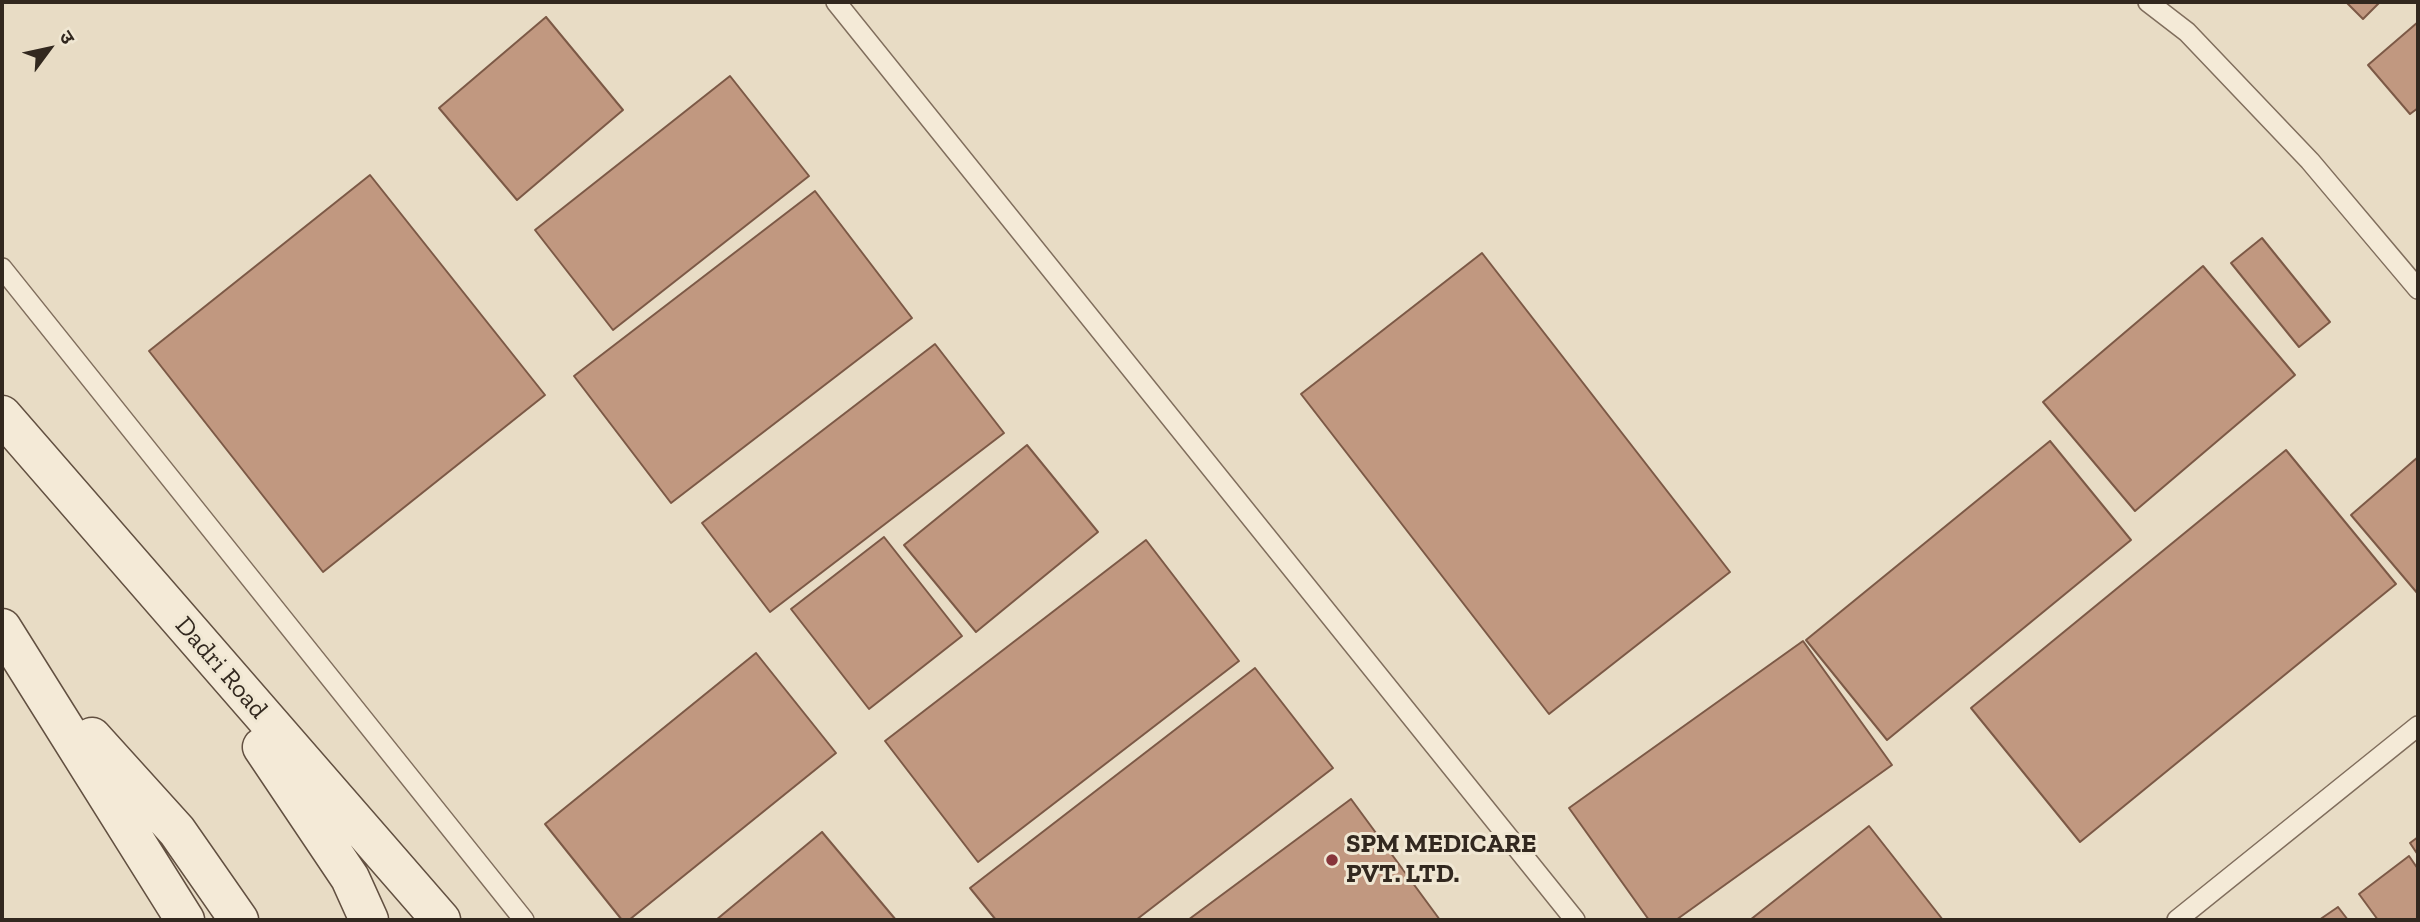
<!DOCTYPE html>
<meta charset="utf-8">
<style>
body{margin:0}
#map{position:relative;width:2420px;height:922px;overflow:hidden;background:#e8dcc5;font-family:"Zilla Slab","Noto Sans Devanagari",serif}
canvas{display:block}
.frame{position:absolute;inset:0;border:4px solid #32281f;pointer-events:none}
.north{position:absolute;left:14px;top:14px;width:70px;height:70px;-webkit-text-stroke:5px #f0e7d3;paint-order:stroke;rotate:57deg;font-size:19px;font-weight:700;line-height:28px;text-align:center;color:#32281f}
.north::after{content:'';display:block;margin:auto;width:24px;height:32px;background:#32281f;clip-path:polygon(50% 0,100% 100%,50% 72%,0 100%)}
</style>
<div id="map">
<canvas width="2420" height="922"></canvas>
<div class="frame"></div>
<div class="north">उ</div>
</div>
<script>
const g = document.querySelector('canvas').getContext('2d');
g.lineJoin = 'round';
function paint(path, color) {
  g.fillStyle = color;
  g.fill(path, 'evenodd');
}
function toPath(rows) {
  const path = new Path2D();
  for (const r of rows) {
    path.moveTo(r[0], r[1]);
    for (let i = 2; i < r.length; i += 2) path.lineTo(r[i], r[i + 1]);
  }
  return path;
}
function stroke(path, color, width, dash) {
  g.strokeStyle = color;
  g.lineWidth = width;
  g.lineCap = dash ? 'butt' : 'round';
  g.setLineDash(dash || []);
  g.stroke(path);
}
function label(font, color, halo, rows, align = 'center') {
  g.font = font + ' "Zilla Slab",serif';
  g.lineWidth = 6;
  g.setLineDash([]);
  g.textBaseline = 'middle';
  g.strokeStyle = halo;
  g.fillStyle = color;
  for (const [text, x, y, turn = 0] of rows) {
    g.save();
    g.translate(x, y);
    g.rotate((+turn || 0) * Math.PI / 180);
    g.textAlign = isNaN(turn) ? turn : align;
    if (halo) g.strokeText(text, 0, 0);
    g.fillText(text, 0, 0);
    g.restore();
  }
}
const building = toPath([
 [2346,2,2380,2,2363,19,2346,2],
 [546,17,623,110,517,200,439,108,546,17],
 [2418,22,2418,108,2410,114,2368,65,2418,22],
 [730,76,809,176,613,330,535,230,730,76],
 [370,175,545,395,323,572,149,351,370,175],
 [815,191,912,318,671,503,574,376,815,191],
 [2262,238,2330,322,2299,347,2231,263,2262,238],
 [1482,253,1730,572,1549,714,1301,394,1482,253],
 [2203,266,2295,375,2135,511,2043,402,2203,266],
 [935,344,1004,433,770,612,702,523,935,344],
 [2050,441,2131,540,1887,740,1806,640,2050,441],
 [1027,445,1098,532,976,632,904,545,1027,445],
 [2286,450,2396,584,2080,842,1971,708,2286,450],
 [2418,457,2418,594,2351,515,2418,457],
 [884,537,962,636,869,709,791,609,884,537],
 [1146,540,1239,661,978,862,885,741,1146,540],
 [1803,641,1892,765,1676,920,1649,920,1569,808,1803,641],
 [756,653,836,753,629,920,622,920,545,824,756,653],
 [1255,668,1333,768,1136,920,996,920,970,888,1255,668],
 [1351,799,1440,920,1188,920,1351,799],
 [1869,826,1943,920,1750,920,1869,826],
 [822,832,896,920,716,920,822,832],
 [2418,837,2418,855,2410,843,2418,837],
 [2409,856,2418,869,2418,920,2378,920,2359,894,2409,856],
 [2338,907,2348,920,2319,920,2338,907]
]);
const service = toPath([
 [836,2,1575,920],
 [2148,2,2187,32,2310,161,2418,289],
 [2,268,524,920],
 [2177,920,2418,726]
]);
const secondary = toPath([
 [2,415,441,920],
 [2,628,185,920],
 [92,737,177,831,239,920],
 [262,747,350,878,369,920]
]);
const markers = [
 [1332,860,7,"#87353a"]
];
const streetNames = [
 ["Dadri Road",221,668,49]
];
const poiNames = [
 ["SPM MEDICARE",1346,845],
 ["PVT. LTD.",1346,875]
];
paint(building, '#c19880');
stroke(building, '#7c5946', 2);
stroke(service, '#806e5d', 22);
stroke(secondary, '#625041', 41);
stroke(service, '#f4ead7', 19);
stroke(secondary, '#f4ead7', 38);
for (const [x, y, r, color] of markers) {
  const dot = new Path2D();
  dot.arc(x, y, r, 0, 2 * Math.PI);
  g.fillStyle = color;
  g.fill(dot);
  stroke(dot, '#f0e7d3', 2.5);
}
label('26px', '#32281f', '#f0e7d3', streetNames);
label('bold 26px', '#32281f', '#f0e7d3', poiNames, 'left');
</script>
